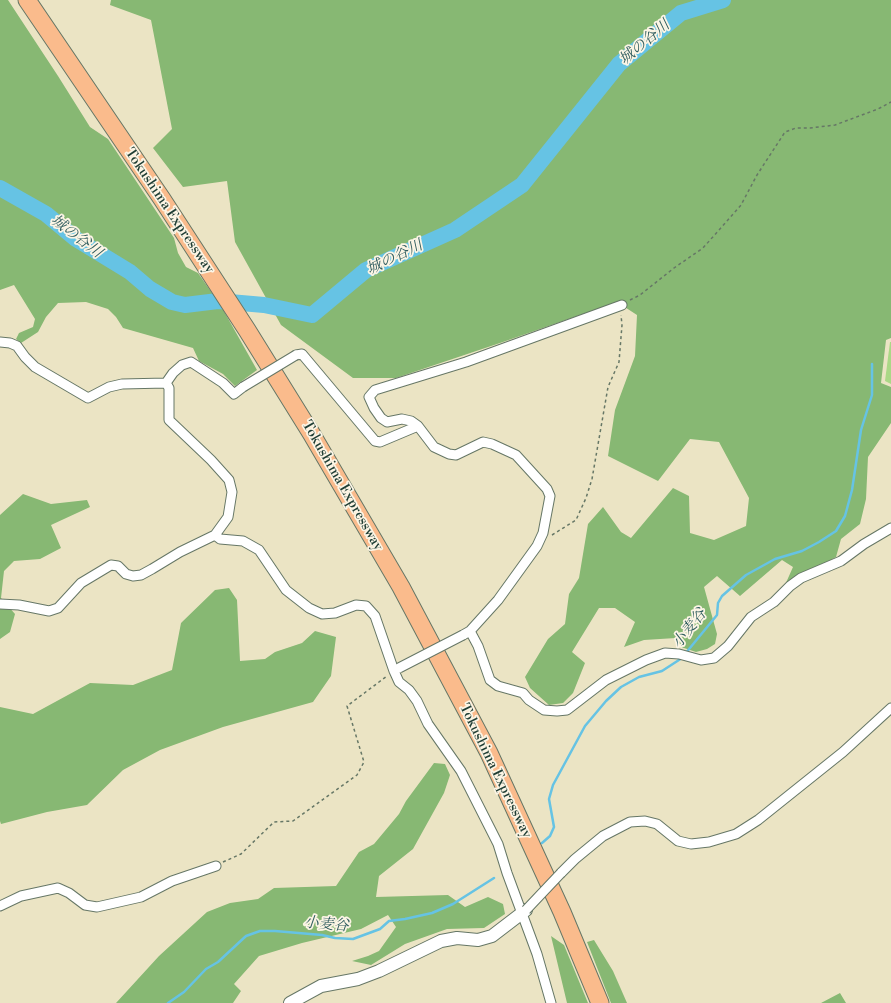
<!DOCTYPE html>
<meta charset="utf-8">
<style>
body{margin:0}
canvas{display:block;background:#ebe4c4}
</style>
<canvas width="891" height="1003"></canvas>
<script>
const g = document.querySelector('canvas').getContext('2d');
g.lineJoin = 'round';
function paint(path, color) {
  g.fillStyle = color;
  g.fill(path, 'evenodd');
}
function toPath(rows) {
  const path = new Path2D();
  for (const r of rows) {
    path.moveTo(r[0], r[1]);
    for (let i = 2; i < r.length; i += 2) path.lineTo(r[i], r[i + 1]);
  }
  return path;
}
function stroke(path, color, width, dash) {
  g.strokeStyle = color;
  g.lineWidth = width;
  g.lineCap = dash ? 'butt' : 'round';
  g.setLineDash(dash || []);
  g.stroke(path);
}
function label(font, color, halo, rows, align = 'center') {
  g.font = font + ' "Libre Bodoni","Noto Serif JP",serif';
  g.lineWidth = 3.5;
  g.setLineDash([]);
  g.textBaseline = 'middle';
  g.strokeStyle = halo;
  g.fillStyle = color;
  for (const [text, x, y, turn = 0] of rows) {
    g.save();
    g.translate(x, y);
    g.rotate((+turn || 0) * Math.PI / 180);
    g.textAlign = isNaN(turn) ? turn : align;
    if (halo) g.strokeText(text, 0, 0);
    g.fillText(text, 0, 0);
    g.restore();
  }
}
const green = toPath([
 [890,342,891,342,891,384,885,381]
]);
const forest = toPath([
 [0,0,8,0,58,76,90,127,108,139,174,238,178,253,186,267,198,273,221,306,257,370,235,386,223,374,199,361,193,348,123,328,116,317,108,309,86,302,58,303,46,317,38,332,21,343,16,339,19,333,33,327,35,319,14,285,0,290],
 [111,0,891,0,891,338,886,340,881,383,891,387,891,423,868,457,866,499,860,524,841,539,836,557,785,585,793,567,782,560,740,596,717,576,704,587,717,634,715,644,707,649,696,652,681,647,676,638,644,640,624,647,635,622,615,608,599,608,572,652,585,663,573,693,563,703,549,705,530,688,525,677,548,639,565,624,569,594,579,578,588,524,603,507,621,532,631,538,673,488,689,496,690,533,714,540,746,526,749,498,719,442,690,439,658,481,608,456,615,410,635,356,637,315,617,302,500,343,396,378,353,378,281,325,235,242,227,181,183,187,153,148,172,129,151,20,110,5],
 [23,494,51,504,87,500,90,507,51,525,61,548,40,559,14,561,4,571,1,598,15,614,10,632,0,639,0,515],
 [229,588,237,600,240,661,265,659,275,652,302,643,315,631,336,637,331,676,313,702,223,727,160,750,123,770,87,805,47,812,1,824,0,821,0,707,33,714,90,683,133,685,172,670,181,623,215,590],
 [434,763,445,764,450,775,444,793,413,849,379,876,376,897,448,895,465,907,488,897,503,904,505,914,484,928,447,929,405,944,371,965,352,961,368,956,379,951,396,927,388,915,361,929,302,943,259,956,234,984,241,991,233,1003,116,1003,159,956,207,912,230,903,258,899,274,888,336,886,359,852,374,844,399,814,406,801],
 [551,936,564,945,588,1003,567,1003],
 [594,940,613,971,627,1003,611,1003,587,942],
 [840,993,846,1003,821,1003]
]);
const stream = toPath([
 [685,654,717,615,718,603,722,596,746,575,775,559,802,551,819,542,836,531,845,516,852,490,861,430,872,395,872,364],
 [542,843,550,836,554,827,549,799,553,785,585,726,606,701,621,687,639,677,662,671,682,658],
 [168,1003,184,992,206,969,218,962,246,936,260,931,275,931,322,935,335,938,353,939,380,929,389,921,405,919,432,913,453,904,494,878]
]);
const river = toPath([
 [0,188,46,214,76,239,130,272,150,289,172,302,185,305,218,301,264,305,312,315,366,270,455,230,522,185,619,64,681,13,723,0]
]);
const path = toPath([
 [630,300,640,295,674,268,703,248,741,205,757,175,785,132,796,128,810,128,835,125,878,109,891,102],
 [552,535,576,520,586,498,592,479,608,387,619,362,622,325,621,315],
 [223,862,241,854,274,822,293,821,357,775,364,762,347,706,387,676]
]);
const minor = toPath([
 [0,342,10,343,17,346,25,357,35,367,88,398,109,387,122,384,166,383,173,373,182,365,191,362,223,383,234,394,243,387],
 [296,355,302,354,375,441,380,442,418,426],
 [215,535,220,539,243,541,259,550,286,590,309,608,322,614,335,613,356,605,366,606,375,616,394,671,399,682,409,690,417,701,428,724,461,771,498,844,507,873,537,954,551,1003],
 [0,604,19,605,49,611,58,608,81,583,111,565,118,566,126,574,133,576,141,575,152,569,180,552,215,535,228,517,232,492,229,480,211,460,169,420,169,388,166,383],
 [470,631,478,646,490,680,498,686,523,693,529,700,544,710,557,711,567,710,606,680,646,660,665,653,679,654,701,660,714,658,728,646,751,617,774,602,790,586,801,578,841,561,864,544,891,528],
 [463,635,470,631,498,600,537,546,543,533,550,496,547,489,516,455,492,444,483,442,456,455,449,454,434,447,418,426,411,421,402,419,387,422,381,418,374,408,369,397,375,390,466,362,622,305],
 [561,873,575,859,603,836,630,822,645,821,657,824,678,841,691,844,709,842,736,834,758,820,843,752,891,708],
 [0,906,21,896,58,888,69,893,85,905,97,907,141,897,172,881,216,866]
]);
const tertiary = toPath([
 [290,1003,321,986,358,979,379,971,441,941,457,938,478,940,492,936,526,910]
]);
const motorway = toPath([
 [27,0,162,199,247,330,311,433,401,587,489,753,562,912,600,1003]
]);
const minorBridge = toPath([
 [243,387,296,355],
 [399,668,463,635],
 [526,910,561,873]
]);
const streetNames = [
 ["Tokushima Expressway",169,211,56],
 ["Tokushima Expressway",342,486,60],
 ["Tokushima Expressway",495,771,64]
];
const waterNames = [
 ["城の谷川",645,43,-40],
 ["城の谷川",76,237,37],
 ["城の谷川",395,258,-26],
 ["小麦谷",690,629,-52],
 ["小麦谷",326,925,5]
];
paint(green, '#aad886');
paint(forest, '#87b873');
stroke(stream, '#66c3e4', 2.5);
stroke(river, '#66c3e4', 16);
stroke(minor, '#676', 11);
stroke(tertiary, '#676', 14);
stroke(motorway, '#676', 19);
stroke(path, '#676', 1.5, [3, 3]);
stroke(minor, '#fff', 9);
stroke(tertiary, '#fff', 12);
stroke(motorway, '#fabb8c', 17);
stroke(minorBridge, '#676', 11, []);
stroke(minorBridge, '#fff', 9);
label('14px', '#1f3d34', '#fcf5e5', streetNames);
label('italic 15px', '#315e60', '#fcf5e5', waterNames);
</script>
